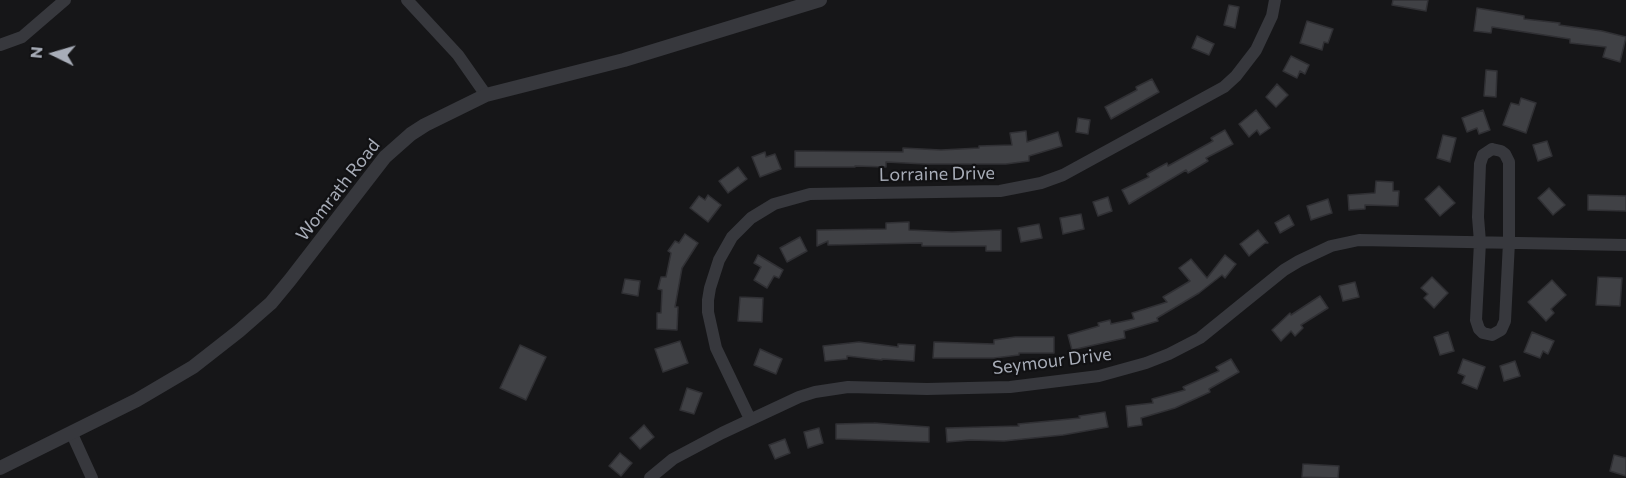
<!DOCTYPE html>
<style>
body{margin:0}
#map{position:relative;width:1626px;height:478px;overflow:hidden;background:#161618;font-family:Commissioner,sans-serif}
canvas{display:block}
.north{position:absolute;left:24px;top:24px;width:60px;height:60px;-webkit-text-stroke:4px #111113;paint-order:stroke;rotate:275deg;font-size:16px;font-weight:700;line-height:24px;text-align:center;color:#a8adb8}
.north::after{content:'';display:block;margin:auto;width:21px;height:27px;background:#a8adb8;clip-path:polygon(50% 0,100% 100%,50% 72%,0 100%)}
</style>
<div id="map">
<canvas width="1626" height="478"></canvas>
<div class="north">N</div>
</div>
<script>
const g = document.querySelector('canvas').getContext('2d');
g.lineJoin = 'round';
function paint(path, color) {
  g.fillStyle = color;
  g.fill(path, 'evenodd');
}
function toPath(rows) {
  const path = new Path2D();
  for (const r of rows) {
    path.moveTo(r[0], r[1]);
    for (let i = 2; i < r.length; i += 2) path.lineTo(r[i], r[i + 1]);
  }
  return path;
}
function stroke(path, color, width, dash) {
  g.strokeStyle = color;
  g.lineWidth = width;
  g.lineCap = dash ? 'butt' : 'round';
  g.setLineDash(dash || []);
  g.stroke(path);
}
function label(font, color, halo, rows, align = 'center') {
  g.font = font + ' Commissioner,sans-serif';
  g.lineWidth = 4.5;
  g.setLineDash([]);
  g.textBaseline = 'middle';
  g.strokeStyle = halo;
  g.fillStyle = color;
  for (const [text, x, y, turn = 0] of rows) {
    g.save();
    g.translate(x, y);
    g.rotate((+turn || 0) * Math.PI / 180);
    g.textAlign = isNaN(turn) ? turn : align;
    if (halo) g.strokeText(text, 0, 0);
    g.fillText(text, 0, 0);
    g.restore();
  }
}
const building = toPath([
 [1393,0,1428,0,1426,11,1392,5,1393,0],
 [1229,5,1239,7,1235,28,1224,25,1229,5],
 [1477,8,1524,16,1524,19,1560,23,1559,25,1602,31,1626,37,1620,62,1603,57,1606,47,1570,43,1570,39,1492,27,1491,33,1474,31,1477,8],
 [1307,21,1333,29,1328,43,1324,42,1322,50,1300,43,1307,21],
 [1197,36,1214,44,1209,55,1192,48,1197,36],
 [1291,56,1309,65,1305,74,1300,71,1297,78,1283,71,1291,56],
 [1486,70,1497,71,1496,97,1484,96,1486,70],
 [1152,79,1159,92,1111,119,1105,107,1137,90,1136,87,1152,79],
 [1277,84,1288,95,1276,107,1266,97,1277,84],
 [1521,98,1536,103,1526,133,1503,125,1511,103,1519,105,1521,98],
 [1256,110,1270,128,1260,135,1257,130,1249,137,1239,124,1256,110],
 [1483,110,1490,130,1479,134,1477,128,1467,132,1462,118,1483,110],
 [1078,118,1090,120,1088,134,1076,132,1078,118],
 [1225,130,1233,144,1206,158,1208,161,1188,173,1186,170,1129,204,1122,190,1149,177,1147,174,1167,163,1168,166,1213,141,1211,138,1225,130],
 [1026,131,1027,142,1058,132,1062,146,1029,156,1029,161,1006,164,925,164,886,162,886,167,855,166,855,167,795,167,795,151,903,152,903,148,941,150,979,148,979,146,1012,145,1010,133,1026,131],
 [1443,135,1456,138,1450,162,1437,158,1443,135],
 [1547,141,1552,156,1538,161,1533,145,1547,141],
 [765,152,766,157,775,154,781,169,760,177,752,157,765,152],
 [738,167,747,179,728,193,719,181,738,167],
 [1376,181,1393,182,1393,191,1399,191,1398,206,1365,205,1365,209,1349,210,1348,195,1375,193,1376,181],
 [1439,186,1455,203,1440,216,1425,199,1439,186],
 [1549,188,1565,205,1553,215,1538,198,1549,188],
 [708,195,721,205,708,222,690,208,699,196,705,200,708,195],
 [1588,195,1626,196,1626,211,1588,210,1588,195],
 [1108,197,1112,211,1098,216,1093,202,1108,197],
 [1328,199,1332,213,1311,220,1307,206,1328,199],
 [1081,214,1084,229,1063,234,1060,218,1081,214],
 [1289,215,1294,225,1280,233,1275,223,1289,215],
 [909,222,909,230,952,232,1001,230,1001,251,986,251,986,246,922,246,922,243,828,245,828,241,817,246,817,230,886,229,886,223,909,222],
 [1039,224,1042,238,1021,242,1018,228,1039,224],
 [1258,230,1268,243,1265,243,1249,256,1240,244,1258,230],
 [685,234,698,243,682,268,675,307,678,307,677,330,657,329,657,313,661,313,662,290,658,289,661,277,666,277,671,253,668,251,675,241,679,243,685,234],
 [800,237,807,251,787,262,780,248,800,237],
 [758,255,783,270,779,278,774,276,767,288,754,280,761,267,754,263,758,255],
 [1225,255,1236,264,1225,278,1222,275,1199,293,1157,318,1158,321,1124,331,1125,338,1072,350,1068,335,1099,326,1098,323,1110,320,1111,324,1134,319,1132,313,1167,302,1163,297,1190,281,1179,268,1191,259,1207,278,1225,255],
 [1432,277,1448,293,1434,308,1424,298,1428,294,1421,288,1432,277],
 [1598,277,1622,278,1620,306,1596,305,1598,277],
 [625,279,640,281,638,296,622,293,625,279],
 [1552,280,1566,295,1551,309,1554,313,1546,321,1528,302,1552,280],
 [1355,282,1359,297,1343,301,1339,286,1355,282],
 [1320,296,1328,308,1301,325,1303,328,1295,336,1291,331,1281,341,1272,330,1290,313,1291,315,1320,296],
 [740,297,763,298,762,322,738,321,740,297],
 [1448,332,1454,351,1440,355,1434,337,1448,332],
 [1532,332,1554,341,1548,354,1543,351,1540,358,1524,352,1532,332],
 [1015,337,1054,337,1054,353,1019,353,1019,355,994,358,933,358,934,342,994,344,994,340,1015,337],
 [680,341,688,363,663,372,655,349,680,341],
 [859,342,898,347,898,344,915,345,914,361,882,359,882,360,847,356,847,359,825,361,823,346,859,342],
 [520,345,546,357,526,400,500,388,520,345],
 [760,349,782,359,776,374,754,365,760,349],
 [1231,359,1239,372,1209,389,1210,392,1175,408,1141,418,1142,425,1128,427,1126,406,1153,403,1152,399,1185,390,1183,387,1219,371,1216,367,1231,359],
 [1463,359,1485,367,1477,389,1462,383,1465,376,1458,373,1463,359],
 [1515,361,1520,376,1504,381,1500,366,1515,361],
 [687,388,702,393,694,414,680,410,687,388],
 [1105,412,1108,427,1063,435,1004,441,970,440,947,442,946,428,1019,426,1018,424,1080,418,1079,416,1105,412],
 [874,423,929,427,929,442,836,439,836,424,874,423],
 [644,425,654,437,640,449,630,438,644,425],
 [819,428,823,443,808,448,804,432,819,428],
 [785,439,790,453,775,459,769,445,785,439],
 [620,453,632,463,621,476,609,466,620,453],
 [1614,455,1626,458,1626,476,1610,471,1614,455],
 [1303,464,1339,466,1338,478,1302,477,1303,464]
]);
const minor = toPath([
 [407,0,458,55,486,95],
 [0,45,22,37,65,0],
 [1492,149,1501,151,1505,154,1509,162,1509,242,1505,321,1501,330,1492,335,1483,333,1479,329,1476,320,1480,242,1478,217,1480,164,1483,155,1492,149],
 [750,419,716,348,708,312,708,300,710,288,719,260,732,237,751,218,774,204,810,194,1000,191,1041,183,1063,175,1224,87,1236,76,1256,50,1272,16,1275,0],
 [72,434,92,478],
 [650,478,673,459,722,433,799,397,815,392,848,387,927,389,1010,387,1099,376,1146,363,1169,354,1200,338,1284,270,1299,261,1331,246,1359,240,1626,245]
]);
const tertiary = toPath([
 [0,468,137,400,193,367,239,331,271,303,290,280,385,157,411,134,425,125,486,95,624,60,820,0]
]);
const streetNames = [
 ["Lorraine Drive",937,174,-1],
 ["Womrath Road",338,190,-52],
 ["Seymour Drive",1052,361,-7]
];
paint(building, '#404145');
stroke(building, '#303034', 1.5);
stroke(minor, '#37383d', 12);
stroke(tertiary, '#37383d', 14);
label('18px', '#a8adb8', '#111113', streetNames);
</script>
